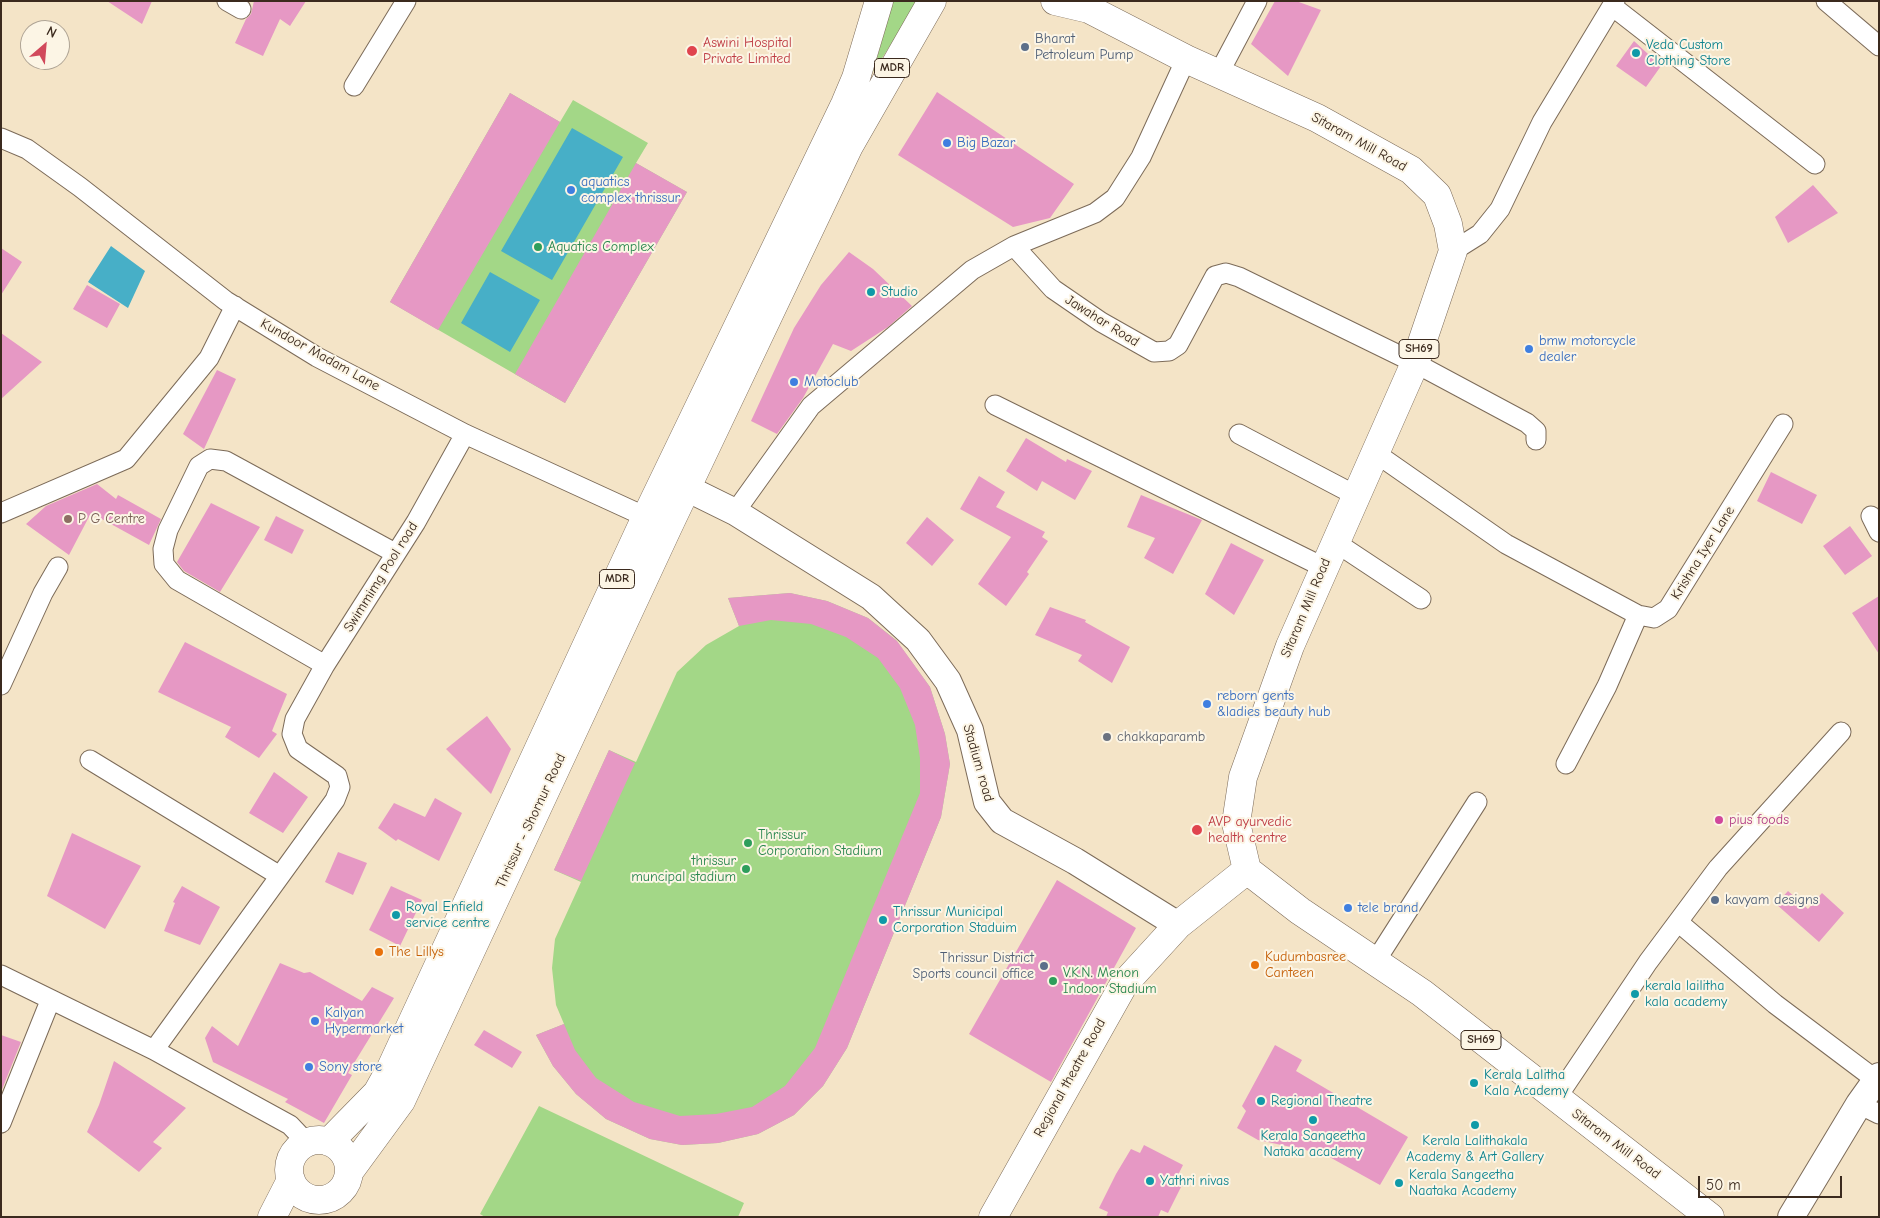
<!DOCTYPE html>
<style>
body{margin:0}
#map{position:relative;width:1880px;height:1218px;overflow:hidden;background:#f4e4c7;font-family:"Comic Neue",sans-serif}
canvas{display:block}
.frame{position:absolute;inset:0;border:2px solid #3b2a1e;pointer-events:none}
.north{position:absolute;left:20px;top:20px;width:50px;height:50px;box-sizing:border-box;background:#fcf5e5;border:1px solid #afa495;border-radius:50%;rotate:27deg;font-size:14px;font-weight:700;line-height:20px;text-align:center;color:#3b2a1e}
.north::after{content:'';display:block;margin:auto;width:18px;height:22px;background:#d1495b;clip-path:polygon(50% 0,100% 100%,50% 72%,0 100%)}
.scale{position:absolute;left:1698px;top:1176px;width:144px;height:22px;box-sizing:border-box;border:2px solid #3b2a1e;border-top:0;padding-left:6px;font-size:15px;line-height:18px;white-space:nowrap;color:#3b2a1e;-webkit-text-stroke:4px #fcf5e5;paint-order:stroke}
</style>
<div id="map">
<canvas width="1880" height="1218"></canvas>
<div class="frame"></div>
<div class="north">N</div>
<div class="scale">50 m</div>
</div>
<script>
const g = document.querySelector('canvas').getContext('2d');
g.lineJoin = 'round';
function paint(path, color) {
  g.fillStyle = color;
  g.fill(path, 'evenodd');
}
function toPath(rows) {
  const path = new Path2D();
  for (const r of rows) {
    if (r.length === 3) {
      path.moveTo(r[0] + r[2], r[1]);
      path.arc(r[0], r[1], r[2], 0, 2 * Math.PI);
      continue;
    }
    path.moveTo(r[0], r[1]);
    for (let i = 2; i < r.length; i += 2) path.lineTo(r[i], r[i + 1]);
  }
  return path;
}
function stroke(path, color, width, dash) {
  g.strokeStyle = color;
  g.lineWidth = width;
  g.lineCap = dash ? 'butt' : 'round';
  g.setLineDash(dash || []);
  g.stroke(path);
}
function label(font, color, halo, rows, align = 'center') {
  g.font = font + ' "Comic Neue",sans-serif';
  g.lineWidth = 4;
  g.setLineDash([]);
  g.textBaseline = 'middle';
  g.strokeStyle = halo;
  g.fillStyle = color;
  for (const [text, x, y, turn = 0] of rows) {
    g.save();
    g.translate(x, y);
    g.rotate((+turn || 0) * Math.PI / 180);
    g.textAlign = isNaN(turn) ? turn : align;
    if (halo) g.strokeText(text, 0, 0);
    g.fillText(text, 0, 0);
    g.restore();
  }
}
const green = toPath([
 [893,1,919,1,873,72],
 [510,93,560,122,573,100,648,143,636,163,687,192,565,403,390,302],
 [790,593,827,601,868,618,896,640,930,687,945,734,950,764,941,817,847,1048,823,1086,794,1115,758,1134,718,1143,682,1145,650,1139,606,1119,576,1094,553,1066,536,1035,564,1024,556,1005,552,968,555,939,581,882,554,870,609,750,636,762,677,672,706,645,739,626,728,598],
 [539,1106,744,1203,738,1217,485,1217,480,1214]
]);
const water = toPath([
 [572,128,623,157,552,280,501,251],
 [111,246,145,271,128,308,88,282],
 [490,272,540,300,510,352,461,323]
]);
const building = toPath([
 [107,1,152,1,142,24],
 [254,1,306,1,290,26,280,19,263,56,235,43,246,19,251,14],
 [1275,1,1296,1,1321,10,1288,76,1251,44],
 [1634,41,1661,66,1646,87,1616,66],
 [937,92,1074,184,1050,218,1013,227,898,155],
 [510,93,560,122,438,330,390,302],
 [636,163,687,192,565,403,515,374],
 [1813,185,1838,213,1788,243,1775,217],
 [1,248,22,262,1,295],
 [849,252,873,269,912,306,888,327,851,351,833,344,803,398,777,434,751,421,794,328,821,285],
 [87,285,120,304,107,328,73,309],
 [1,333,42,362,1,399],
 [217,370,236,379,204,449,183,434],
 [1026,438,1066,462,1067,459,1092,471,1075,500,1042,481,1037,491,1006,471],
 [1771,472,1817,495,1802,524,1757,501],
 [979,476,1005,492,996,507,1045,532,1042,537,1048,541,1027,572,1029,574,1006,606,978,584,1011,537,960,509],
 [97,484,116,499,118,495,161,519,149,545,91,513,69,555,26,524,46,506],
 [1141,495,1202,520,1173,574,1144,558,1155,538,1127,527],
 [211,503,260,527,220,592,184,571,177,562],
 [276,516,304,530,292,554,264,540],
 [927,517,954,540,932,566,906,543],
 [1850,526,1872,556,1845,575,1823,546],
 [1231,543,1264,560,1234,615,1205,594],
 [790,593,827,601,868,618,897,641,930,687,945,734,950,764,941,817,847,1048,823,1086,794,1115,758,1134,718,1143,682,1145,650,1139,606,1119,576,1094,553,1066,536,1035,564,1024,575,1050,596,1078,634,1102,680,1116,716,1114,752,1107,785,1086,815,1048,920,793,920,758,915,725,900,688,878,658,846,637,811,624,771,620,739,626,728,598],
 [1879,596,1879,654,1852,613],
 [1050,607,1086,620,1085,622,1130,647,1112,683,1078,661,1082,655,1035,635],
 [185,642,287,694,272,731,277,734,259,758,225,737,231,727,158,692],
 [487,716,511,749,491,794,446,749],
 [609,750,635,763,581,881,554,870],
 [274,772,308,797,283,833,249,813],
 [435,798,462,813,439,861,398,839,396,841,378,828,394,803,425,817],
 [72,833,141,866,105,929,47,896],
 [338,852,367,863,353,895,325,882],
 [1057,880,1136,928,1051,1082,969,1034],
 [182,886,220,907,200,945,164,931,175,903,173,902],
 [391,886,422,900,400,946,369,930],
 [1788,891,1808,909,1822,893,1844,913,1819,942,1776,904],
 [280,963,304,973,310,972,362,1001,372,987,394,998,348,1073,352,1075,324,1123,285,1102,288,1099,213,1062,205,1038,212,1026,238,1046],
 [484,1030,522,1052,512,1068,474,1045],
 [1,1035,21,1042,1,1092],
 [1275,1045,1302,1060,1296,1071,1408,1137,1380,1185,1324,1154,1258,1140,1237,1128,1246,1111,1242,1106],
 [114,1061,186,1108,153,1142,162,1148,139,1172,87,1132,99,1105],
 [1144,1145,1183,1165,1178,1175,1185,1179,1168,1213,1161,1210,1158,1217,1106,1217,1108,1212,1099,1208,1116,1174,1131,1149,1140,1153]
]);
const street = toPath([
 [227,1,241,9],
 [1826,1,1879,46],
 [1612,6,1815,164],
 [1186,59,1141,157,1115,198,1095,213,1014,246,1053,289,1101,322,1154,352,1169,351,1178,345,1215,276,1226,273,1239,277,1415,363,1527,423,1536,431,1536,440],
 [1219,73,1257,1],
 [354,86,406,1],
 [1,138,27,149,80,187,226,301,317,357,465,434,657,522],
 [1453,251,1480,234,1500,209,1542,122,1615,1],
 [995,405,1323,567],
 [1239,434,1355,495],
 [1374,452,1506,544,1638,615,1654,618,1668,609,1783,424],
 [735,512,811,406,972,270,1014,246],
 [1,513,126,459,209,358,235,306],
 [1871,516,1879,532],
 [1335,542,1421,599],
 [325,665,177,580,164,564,163,549,168,530,199,466,210,459,226,461,395,553],
 [1,685,43,593,58,567],
 [90,760,280,876],
 [1566,764,1607,686,1638,615],
 [1678,922,1775,1004,1876,1080],
 [1375,962,1477,802],
 [1,975,154,1050,248,1102,290,1125,307,1143],
 [154,1050,335,800,340,787,337,776,298,749,292,734,295,719,325,665,416,522,465,434],
 [1556,1099,1648,962,1718,868,1841,732],
 [1859,1104,1879,1114],
 [1,1123,50,1001]
]);
const secondary = toPath([
 [668,479,735,512,871,597,918,640,948,681,970,730,987,802,1002,821,1075,861,1178,925],
 [1791,1217,1859,1104,1879,1076]
]);
const primary = toPath([
 [1055,1,1089,9],
 [1078,1,1089,9,1186,59,1317,118,1411,170,1437,195,1448,224,1453,251,1415,363,1290,646,1243,777,1236,823,1247,870,1300,911,1422,993,1710,1217],
 [319,1170,30],
 [329,1142,377,1093,391,1068,646,517,845,104,856,78,879,1],
 [349,1172,401,1101,668,527,849,146,932,1],
 [272,1217,291,1180],
 [993,1217,1124,984,1178,925,1247,870]
]);
const markers = [
 [1025,47,5,"#5c6f8a"],
 [692,51,6,"#e0444e"],
 [1636,53,5,"#0f9aa8"],
 [947,143,5,"#3f7fe0"],
 [571,190,5,"#3f7fe0"],
 [538,247,5,"#2e9e5b"],
 [871,292,5,"#0f9aa8"],
 [1529,349,5,"#3f7fe0"],
 [794,382,5,"#3f7fe0"],
 [68,519,5,"#8d6e63"],
 [1207,704,5,"#3f7fe0"],
 [1107,737,5,"#6b7280"],
 [1719,820,5,"#d1479c"],
 [1197,830,6,"#e0444e"],
 [748,843,5,"#2e9e5b"],
 [746,869,5,"#2e9e5b"],
 [1715,900,5,"#5c6f8a"],
 [1348,908,5,"#3f7fe0"],
 [396,915,5,"#0f9aa8"],
 [883,920,5,"#0f9aa8"],
 [379,952,5,"#e8710a"],
 [1255,965,5,"#e8710a"],
 [1044,966,5,"#5c6f8a"],
 [1053,981,5,"#2e9e5b"],
 [1635,994,5,"#0f9aa8"],
 [315,1021,5,"#3f7fe0"],
 [309,1067,5,"#3f7fe0"],
 [1474,1083,5,"#0f9aa8"],
 [1261,1101,5,"#0f9aa8"],
 [1313,1120,5,"#0f9aa8"],
 [1475,1125,5,"#0f9aa8"],
 [1150,1181,5,"#0f9aa8"],
 [1399,1183,5,"#0f9aa8"]
];
const shields = [
 [892,68,35],
 [1419,349,40],
 [617,579,35],
 [1481,1040,40]
];
const shieldNames = [
 ["MDR",892,68],
 ["SH69",1419,349],
 ["MDR",617,579],
 ["SH69",1481,1040]
];
const serviceNames = [
 ["Bharat",1035,39],
 ["Petroleum Pump",1035,55],
 ["kavyam designs",1725,900],
 ["Thrissur District",1034,958,"right"],
 ["Sports council office",1034,974,"right"]
];
const healthNames = [
 ["Aswini Hospital",703,43],
 ["Private Limited",703,59],
 ["AVP ayurvedic",1208,822],
 ["health centre",1208,838]
];
const cultureNames = [
 ["Veda Custom",1646,45],
 ["Clothing Store",1646,61],
 ["Studio",881,292],
 ["Royal Enfield",406,907],
 ["service centre",406,923],
 ["Thrissur Municipal",893,912],
 ["Corporation Staduim",893,928],
 ["kerala lailitha",1645,986],
 ["kala academy",1645,1002],
 ["Kerala Lalitha",1484,1075],
 ["Kala Academy",1484,1091],
 ["Regional Theatre",1271,1101],
 ["Kerala Sangeetha",1313,1136,"center"],
 ["Nataka academy",1313,1152,"center"],
 ["Kerala Lalithakala",1475,1141,"center"],
 ["Academy & Art Gallery",1475,1157,"center"],
 ["Kerala Sangeetha",1409,1175],
 ["Naataka Academy",1409,1191],
 ["Yathri nivas",1160,1181]
];
const streetNames = [
 ["Sitaram Mill Road",1359,142,29],
 ["Jawahar Road",1102,321,32],
 ["Kundoor Madam Lane",320,355,29],
 ["Krishna Iyer Lane",1703,553,-58],
 ["Swimmimg Pool road",381,577,-58],
 ["Sitaram Mill Road",1306,608,-67],
 ["Stadium road",978,763,74],
 ["Thrissur - Shornur Road",531,821,-65],
 ["Regional theatre Road",1070,1078,-61],
 ["Sitaram Mill Road",1616,1144,37]
];
const shopNames = [
 ["Big Bazar",957,143],
 ["aquatics",581,182],
 ["complex thrissur",581,198],
 ["bmw motorcycle",1539,341],
 ["dealer",1539,357],
 ["Motoclub",804,382],
 ["reborn gents",1217,696],
 ["&ladies beauty hub",1217,712],
 ["tele brand",1358,908],
 ["Kalyan",325,1013],
 ["Hypermarket",325,1029],
 ["Sony store",319,1067]
];
const leisureNames = [
 ["Aquatics Complex",548,247],
 ["Thrissur",758,835],
 ["Corporation Stadium",758,851],
 ["thrissur",736,861,"right"],
 ["muncipal stadium",736,877,"right"],
 ["V.K.N. Menon",1063,973],
 ["Indoor Stadium",1063,989]
];
const educationNames = [
 ["P G Centre",78,519]
];
const worshipNames = [
 ["chakkaparamb",1117,737]
];
const hotelNames = [
 ["pius foods",1729,820]
];
const foodNames = [
 ["The Lillys",389,952],
 ["Kudumbasree",1265,957],
 ["Canteen",1265,973]
];
paint(green, '#a3d787');
paint(water, '#47afc7');
paint(building, '#e698c4');
stroke(street, '#7c6b59', 21);
stroke(secondary, '#7c6b59', 28);
stroke(primary, '#7c6b59', 29);
stroke(street, '#fff', 19);
stroke(secondary, '#fff', 26);
stroke(primary, '#fff', 28);
for (const [x, y, r, color] of markers) {
  const dot = new Path2D();
  dot.arc(x, y, r, 0, 2 * Math.PI);
  g.fillStyle = color;
  g.fill(dot);
  stroke(dot, '#fcf5e5', 2);
}
for (const [x, y, w] of shields) {
  const box = new Path2D();
  box.roundRect(x - w / 2, y - 9.5, w, 19, 4);
  g.fillStyle = '#fcf5e5';
  g.fill(box);
  stroke(box, '#3b2a1e', 1);
}
label('bold 12px', '#3b2a1e', null, shieldNames);
label('14px', '#4e5e75', '#fcf5e5', serviceNames, 'left');
label('14px', '#be3a42', '#fcf5e5', healthNames, 'left');
label('14px', '#0d838f', '#fcf5e5', cultureNames, 'left');
label('14px', '#3b2a1e', '#fcf5e5', streetNames);
label('14px', '#366cbe', '#fcf5e5', shopNames, 'left');
label('14px', '#27864d', '#fcf5e5', leisureNames, 'left');
label('14px', '#785e54', '#fcf5e5', educationNames, 'left');
label('14px', '#5b616d', '#fcf5e5', worshipNames, 'left');
label('14px', '#b23c85', '#fcf5e5', hotelNames, 'left');
label('14px', '#c56008', '#fcf5e5', foodNames, 'left');
</script>
